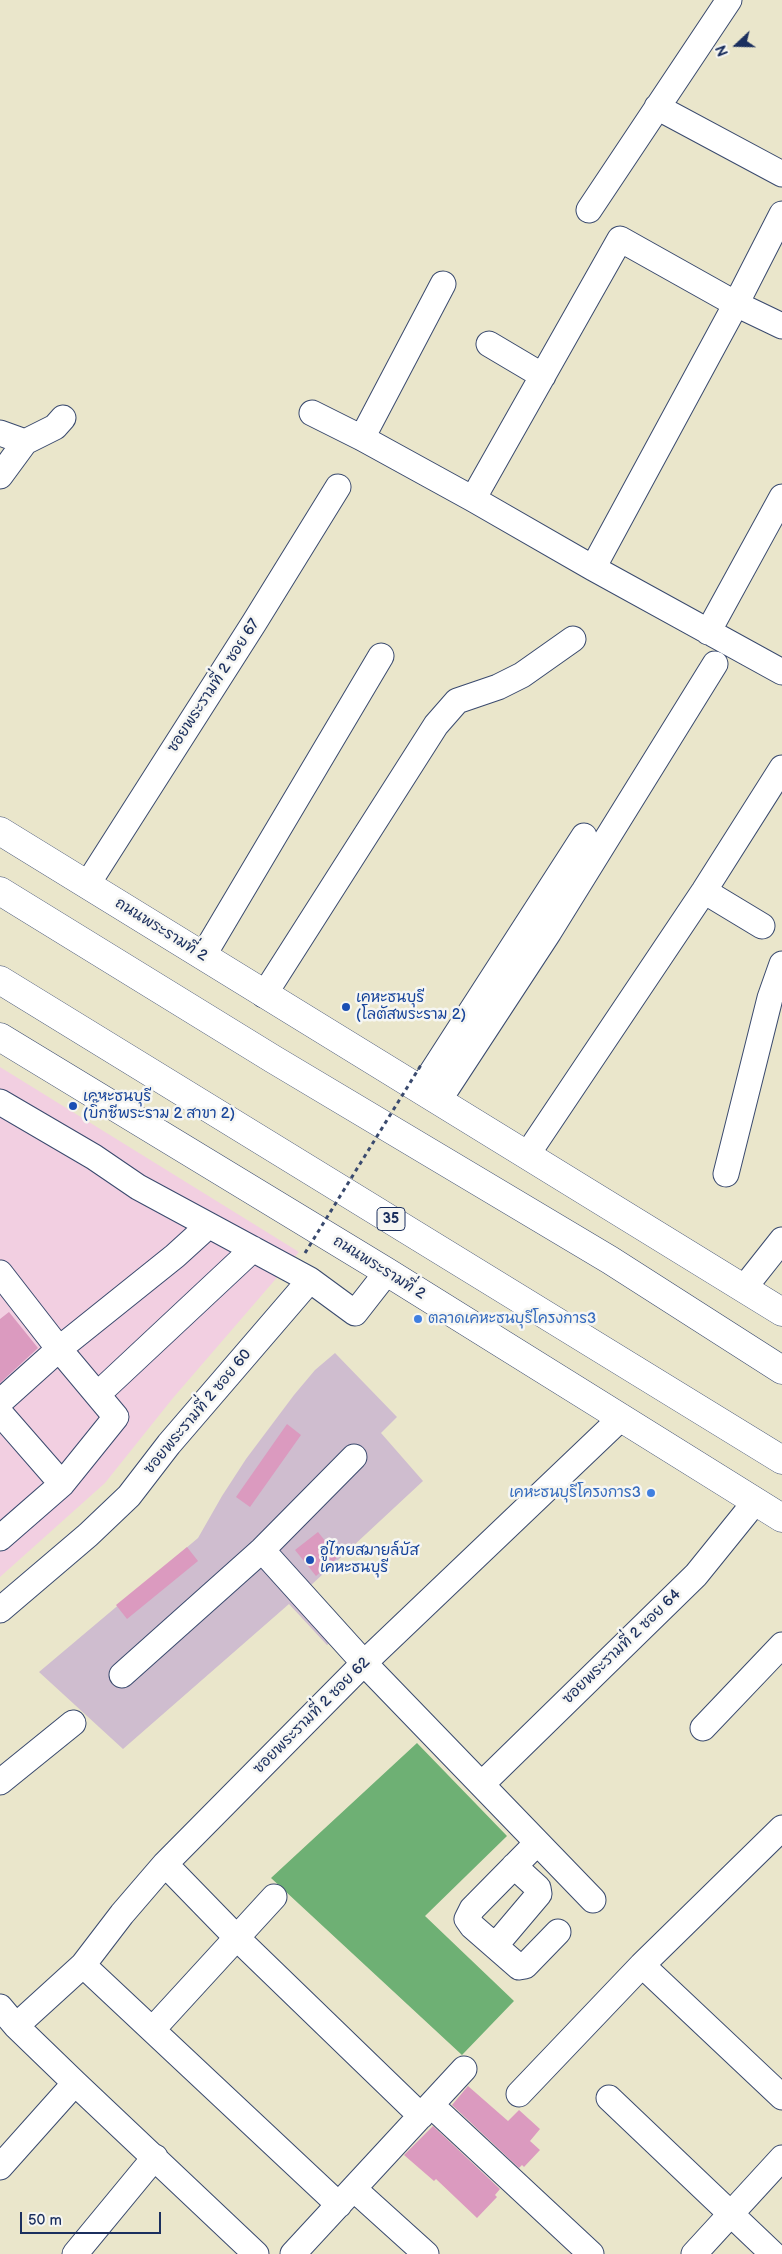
<!DOCTYPE html>
<meta charset="utf-8">
<style>
body{margin:0}
#map{position:relative;width:782px;height:2254px;overflow:hidden;background:#eae6cb;font-family:"Balsamiq Sans",sans-serif}
canvas{display:block}
.north{position:absolute;left:712px;top:20px;width:50px;height:50px;-webkit-text-stroke:4px #f6f6f2;paint-order:stroke;rotate:249deg;font-size:14px;font-weight:700;line-height:20px;text-align:center;color:#1b2f5e}
.north::after{content:'';display:block;margin:auto;width:18px;height:22px;background:#1b2f5e;clip-path:polygon(50% 0,100% 100%,50% 72%,0 100%)}
.scale{position:absolute;left:20px;top:2212px;width:141px;height:22px;box-sizing:border-box;border:2px solid #1b2f5e;border-top:0;padding-left:6px;font-size:15px;line-height:18px;white-space:nowrap;color:#1b2f5e;-webkit-text-stroke:4px #f6f6f2;paint-order:stroke}
</style>
<div id="map">
<canvas width="782" height="2254"></canvas>
<div class="north">N</div>
<div class="scale">50 m</div>
</div>
<script>
const g = document.querySelector('canvas').getContext('2d');
g.lineJoin = 'round';
function paint(path, color) {
  g.fillStyle = color;
  g.fill(path, 'evenodd');
}
function toPath(rows) {
  const path = new Path2D();
  for (const r of rows) {
    path.moveTo(r[0], r[1]);
    for (let i = 2; i < r.length; i += 2) path.lineTo(r[i], r[i + 1]);
  }
  return path;
}
function stroke(path, color, width, dash) {
  g.strokeStyle = color;
  g.lineWidth = width;
  g.lineCap = dash ? 'butt' : 'round';
  g.setLineDash(dash || []);
  g.stroke(path);
}
function label(font, color, halo, rows, align = 'center') {
  g.font = font + ' "Balsamiq Sans","Playpen Sans Thai",sans-serif';
  g.lineWidth = 5;
  g.setLineDash([]);
  g.textBaseline = 'middle';
  g.strokeStyle = halo;
  g.fillStyle = color;
  for (const [text, x, y, turn = 0] of rows) {
    g.save();
    g.translate(x, y);
    g.rotate((+turn || 0) * Math.PI / 180);
    g.textAlign = isNaN(turn) ? turn : align;
    if (halo) g.strokeText(text, 0, 0);
    g.fillText(text, 0, 0);
    g.restore();
  }
}
const built = toPath([
 [0,1067,299,1252,173,1398,105,1483,0,1577]
]);
const industrial = toPath([
 [335,1353,397,1417,381,1433,423,1481,309,1587,348,1628,327,1645,289,1604,123,1749,39,1672,198,1538,222,1496,246,1459,294,1395,315,1370]
]);
const forest = toPath([
 [417,1743,507,1836,425,1916,514,2001,462,2055,271,1878]
]);
const building = toPath([
 [9,1312,38,1348,0,1383,0,1319],
 [287,1424,301,1435,250,1507,236,1497],
 [318,1532,338,1557,316,1576,295,1550],
 [187,1547,198,1561,127,1619,116,1605],
 [468,2086,508,2121,519,2110,540,2129,530,2141,540,2150,524,2167,522,2165,519,2168,452,2105],
 [433,2126,500,2189,495,2195,497,2197,477,2218,436,2179,434,2181,404,2155]
]);
const minor = toPath([
 [657,107,782,174],
 [589,210,729,0],
 [489,344,543,376],
 [312,413,362,438,473,499,593,568,782,672],
 [0,433,25,442],
 [362,438,443,284],
 [0,476,25,442,55,427,63,418],
 [473,499,620,239,736,304,782,326],
 [593,568,736,304,782,214],
 [708,632,782,497],
 [87,885,254,623,338,487],
 [704,891,762,926],
 [203,956,381,656],
 [264,995,436,725,457,701,498,687,522,675,573,639],
 [421,1089,584,836],
 [439,1100,549,932,715,664],
 [0,1102,94,1157,138,1187,310,1280],
 [527,1155,704,891,782,768],
 [726,1174,770,998,782,964],
 [0,1273,59,1349,116,1417,62,1484,0,1538],
 [744,1288,782,1240],
 [98,1394,253,1249],
 [0,1402,59,1349,175,1256,208,1226],
 [0,1413,62,1484],
 [262,1550,364,1663,593,1900],
 [0,1610,88,1535,129,1496,169,1444,310,1280,355,1313,387,1272],
 [122,1675,262,1550,354,1457],
 [703,1728,782,1645],
 [0,1782,73,1723],
 [482,1784,696,1575,755,1502],
 [537,1843,472,1909,467,1919,472,1926,519,1967,525,1966,558,1932],
 [165,1864,238,1939,421,2116],
 [495,1946,539,1894,538,1888,514,1866],
 [83,1965,339,2205],
 [642,1965,782,2097],
 [0,2007,16,2026,75,2083,256,2254],
 [16,2026,83,1965,122,1914,165,1864,364,1663,621,1418],
 [153,2029,274,1897],
 [519,2094,642,1965,782,1828],
 [609,2098,773,2254],
 [431,2105,591,2254],
 [0,2167,75,2083],
 [354,2189,426,2254],
 [75,2254,155,2157],
 [293,2254,464,2069],
 [694,2254,782,2158]
]);
const major = toPath([
 [0,831,782,1312],
 [0,1037,387,1272,782,1518]
]);
const highway = toPath([
 [0,891,273,1059,610,1260,782,1370],
 [0,980,782,1460]
]);
const pathBridge = toPath([
 [305,1253,421,1065]
]);
const markers = [
 [346,1007,5,"#1a4fb4"],
 [73,1106,5,"#1a4fb4"],
 [418,1319,5,"#3f7fe0"],
 [651,1493,5,"#3f7fe0"],
 [310,1560,5,"#1a4fb4"]
];
const shields = [
 [391,1219,28]
];
const shieldNames = [
 ["35",391,1219]
];
const streetNames = [
 ["ซอยพระรามที่ 2 ซอย 67",214,686,-57],
 ["ถนนพระรามที่ 2",161,930,32],
 ["ถนนพระรามที่ 2",379,1268,32],
 ["ซอยพระรามที่ 2 ซอย 60",198,1412,-50],
 ["ซอยพระรามที่ 2 ซอย 64",622,1647,-44],
 ["ซอยพระรามที่ 2 ซอย 62",312,1716,-45]
];
const transitNames = [
 ["เคหะธนบุรี",356,998],
 ["(โลตัสพระราม 2)",356,1015],
 ["เคหะธนบุรี",83,1097],
 ["(บิ๊กซีพระราม 2 สาขา 2)",83,1114],
 ["อู่ไทยสมายล์บัส",320,1551],
 ["เคหะธนบุรี",320,1568]
];
const shopNames = [
 ["ตลาดเคหะธนบุรีโครงการ3",428,1319],
 ["เคหะธนบุรีโครงการ3",641,1493,"right"]
];
paint(built, '#f2cfe1');
paint(industrial, '#cfbdcf');
paint(forest, '#6eb074');
paint(building, '#db9abf');
stroke(minor, '#3a4a6e', 27);
stroke(major, '#3a4a6e', 29);
stroke(highway, '#3a4a6e', 29);
stroke(minor, '#fff', 25);
stroke(major, '#fff', 28);
stroke(highway, '#fff', 28);
stroke(pathBridge, '#3a4a6e', 3, [4, 4]);
for (const [x, y, r, color] of markers) {
  const dot = new Path2D();
  dot.arc(x, y, r, 0, 2 * Math.PI);
  g.fillStyle = color;
  g.fill(dot);
  stroke(dot, '#f6f6f2', 2);
}
for (const [x, y, w] of shields) {
  const box = new Path2D();
  box.roundRect(x - w / 2, y - 11.5, w, 23, 4);
  g.fillStyle = '#f6f6f2';
  g.fill(box);
  stroke(box, '#1b2f5e', 1);
}
label('bold 14px', '#1b2f5e', null, shieldNames);
label('15px', '#1b2f5e', '#f6f6f2', streetNames);
label('15px', '#164399', '#f6f6f2', transitNames, 'left');
label('15px', '#366cbe', '#f6f6f2', shopNames, 'left');
</script>
